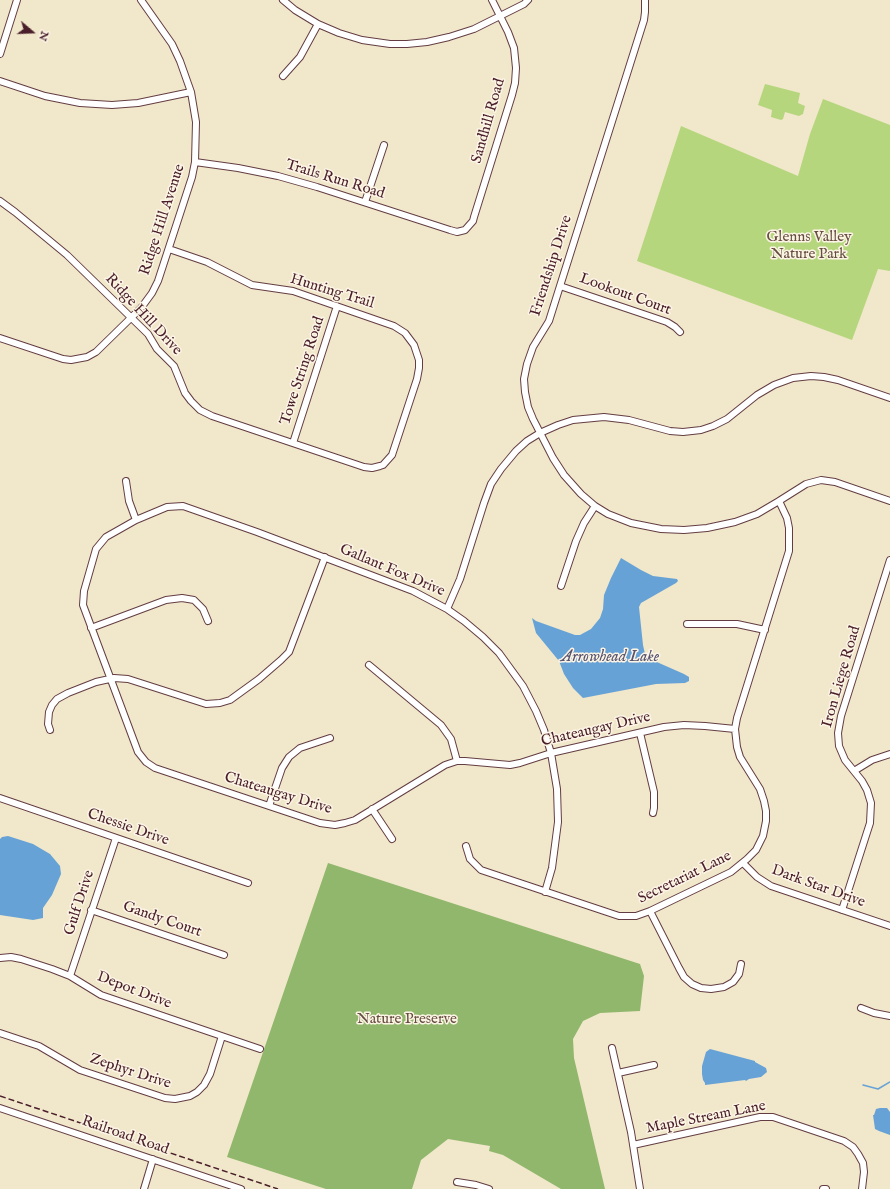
<!DOCTYPE html>
<style>
body{margin:0}
#map{position:relative;width:890px;height:1189px;overflow:hidden;background:#f1e7ca;font-family:"IM FELL English",serif}
canvas{display:block}
.north{position:absolute;left:12px;top:12px;width:40px;height:40px;-webkit-text-stroke:3px #fcf5e5;paint-order:stroke;rotate:109deg;font-size:11px;font-weight:700;line-height:16px;text-align:center;color:#4a1f2b}
.north::after{content:'';display:block;margin:auto;width:14px;height:18px;background:#4a1f2b;clip-path:polygon(50% 0,100% 100%,50% 72%,0 100%)}
</style>
<div id="map">
<canvas width="890" height="1189"></canvas>
<div class="north">N</div>
</div>
<script>
const g = document.querySelector('canvas').getContext('2d');
g.lineJoin = 'round';
function paint(path, color) {
  g.fillStyle = color;
  g.fill(path, 'evenodd');
}
function toPath(rows) {
  const path = new Path2D();
  for (const r of rows) {
    path.moveTo(r[0], r[1]);
    for (let i = 2; i < r.length; i += 2) path.lineTo(r[i], r[i + 1]);
  }
  return path;
}
function stroke(path, color, width, dash) {
  g.strokeStyle = color;
  g.lineWidth = width;
  g.lineCap = dash ? 'butt' : 'round';
  g.setLineDash(dash || []);
  g.stroke(path);
}
function label(font, color, halo, rows, align = 'center') {
  g.font = font + ' "IM FELL English",serif';
  g.lineWidth = 3;
  g.setLineDash([]);
  g.textBaseline = 'middle';
  g.strokeStyle = halo;
  g.fillStyle = color;
  for (const [text, x, y, turn = 0] of rows) {
    g.save();
    g.translate(x, y);
    g.rotate((+turn || 0) * Math.PI / 180);
    g.textAlign = isNaN(turn) ? turn : align;
    if (halo) g.strokeText(text, 0, 0);
    g.fillText(text, 0, 0);
    g.restore();
  }
}
const green = toPath([
 [765,84,800,93,798,103,805,106,803,114,799,116,785,112,783,119,781,120,771,117,772,110,758,105],
 [823,99,890,125,890,271,878,269,852,340,637,261,681,126,798,176,810,134]
]);
const forest = toPath([
 [328,863,640,964,644,976,640,1011,600,1013,583,1021,573,1039,574,1058,605,1189,561,1189,503,1155,489,1151,490,1146,448,1139,421,1160,412,1189,326,1189,227,1157]
]);
const water = toPath([
 [621,558,641,570,653,576,677,579,678,581,676,583,641,603,639,607,643,645,645,654,650,659,684,674,689,677,689,681,685,683,656,684,583,698,573,688,564,674,559,661,536,633,532,618,536,621,575,635,580,635,591,629,600,618,603,609,604,595,611,578],
 [8,836,33,844,50,854,60,866,61,874,52,895,43,908,43,918,33,920,0,915,0,839,2,837],
 [710,1049,755,1061,755,1062,766,1068,767,1072,761,1077,749,1079,746,1081,745,1080,705,1085,705,1083,703,1080,702,1074,702,1066,706,1052],
 [880,1108,887,1108,890,1112,890,1135,879,1131,875,1129,873,1115,874,1115,876,1109]
]);
const stream = toPath([
 [863,1085,878,1089,890,1082]
]);
const minor = toPath([
 [283,0,295,10,318,24,339,33,362,40,390,44,407,44,427,42,449,37,474,29,524,4,528,0],
 [645,0,645,12,644,20,560,286,549,321,533,347,527,364,524,379,525,392,528,407,533,419,553,458,564,475,581,494,595,506,608,514,631,523,661,529,684,530,707,528,735,522,757,514,779,501,806,484,821,480,835,482,890,501],
 [0,54,17,0],
 [283,76,300,57,318,24],
 [0,81,45,96,80,103,112,105,138,103,191,92],
 [195,162,238,168,278,176,317,187,450,230,457,232,465,230,473,221,474,217,512,95,515,83,516,68,514,48,508,32,492,0],
 [0,201,15,212,67,255,148,334,157,349,174,366,185,393,191,401,200,410,212,416,364,467,372,468,380,466,383,465,392,455,417,379,419,368,419,360,414,345,405,333,394,326,293,291,252,285,207,262,169,249],
 [365,202,384,145],
 [560,286,667,322,675,327,680,332],
 [0,338,63,359,71,360,87,357,96,352,141,308,152,293,158,281,192,177,195,162,196,122,191,92,180,61,172,44,141,0],
 [293,443,337,306],
 [126,481,129,501,136,520],
 [561,586,576,541,584,523,595,506],
 [447,609,460,579,484,503,491,484,501,469,516,451,527,441,540,433,558,425,573,420,604,417,629,420,670,431,683,432,701,430,713,426,727,419,757,395,774,385,793,378,811,376,824,377,838,380,890,398],
 [687,624,737,624,765,630],
 [91,628,166,600,182,598,194,600,203,609,208,621],
 [369,665,441,725,451,739,457,761],
 [50,730,48,724,49,712,52,705,57,699,68,693,96,682,114,678,128,679,206,704,220,703,230,700,259,679,281,660,289,652,325,557],
 [640,733,654,792,654,808,653,813],
 [854,771,872,760,890,754],
 [0,798,248,883],
 [269,806,282,768,289,757,300,748,330,738],
 [372,809,392,839],
 [466,846,470,859,481,870,619,916,636,916,650,911,731,872,747,859,756,850,763,836,766,821,766,811,764,801,760,789,740,757,737,747,735,729,737,718,789,551,789,528,787,518,779,501],
 [743,863,757,877,771,886,890,926],
 [545,892,552,868,558,822,557,789,551,753,544,730,536,711,523,686,499,653,483,637,464,621,447,609,413,591,257,532,183,506,167,507,136,520,106,537,96,549,84,591,83,605,138,752,146,762,155,768,320,823,335,825,345,823,355,820,445,765,457,761,465,761,510,765,520,763,551,753,664,727,684,725,705,726,735,729],
 [91,910,224,955],
 [842,910,870,823,871,803,867,790,862,781,845,760,839,746,838,733,841,716,890,560],
 [650,911,679,968,684,977,692,984,701,988,711,989,724,987,733,982,739,974,741,964],
 [0,958,11,957,21,959,52,969,70,976,101,995,260,1049],
 [70,976,116,838],
 [861,1008,874,1013,890,1016],
 [0,1033,39,1046,80,1070,165,1098,175,1099,190,1096,197,1092,204,1085,210,1074,222,1036],
 [612,1048,631,1132,640,1189],
 [618,1073,654,1065],
 [0,1108,241,1189],
 [633,1145,760,1117,773,1117,844,1141,853,1147,858,1154,863,1163,864,1172,862,1189],
 [457,1182,476,1185,489,1189],
 [144,1189,153,1159],
 [823,1189,826,1189]
]);
const rail = toPath([
 [0,1096,278,1189]
]);
const streetNames = [
 ["Sandhill Road",489,121,-74],
 ["Trails Run Road",335,180,17],
 ["Ridge Hill Avenue",163,220,-72],
 ["Friendship Drive",552,266,-72],
 ["Hunting Trail",332,292,17],
 ["Lookout Court",625,295,20],
 ["Ridge Hill Drive",143,315,47],
 ["Towe String Road",303,371,-72],
 ["Gallant Fox Drive",392,571,23],
 ["Iron Liege Road",842,677,-74],
 ["Chateaugay Drive",596,730,-13],
 ["Chateaugay Drive",278,794,17],
 ["Chessie Drive",128,828,19],
 ["Secretariat Lane",685,878,-26],
 ["Dark Star Drive",818,887,20],
 ["Gulf Drive",80,903,-72],
 ["Gandy Court",162,920,19],
 ["Depot Drive",134,991,21],
 ["Zephyr Drive",130,1072,18],
 ["Maple Stream Lane",706,1118,-11],
 ["Railroad Road",125,1136,19]
];
const parkNames = [
 ["Glenns Valley",809,238],
 ["Nature Park",809,255],
 ["Nature Preserve",407,1020]
];
const waterNames = [
 ["Arrowhead Lake",610,658]
];
paint(green, '#b5d67d');
paint(forest, '#90b76c');
paint(water, '#67a2d7');
stroke(stream, '#67a2d7', 1.5);
stroke(minor, '#633d43', 8);
stroke(minor, '#fff', 6);
stroke(rail, '#4a1f2b', 1.5, [6, 3]);
label('15px', '#4a1f2b', '#fcf5e5', streetNames);
label('15px', '#654d40', '#fcf5e5', parkNames);
label('italic 16px', '#565370', '#fcf5e5', waterNames);
</script>
